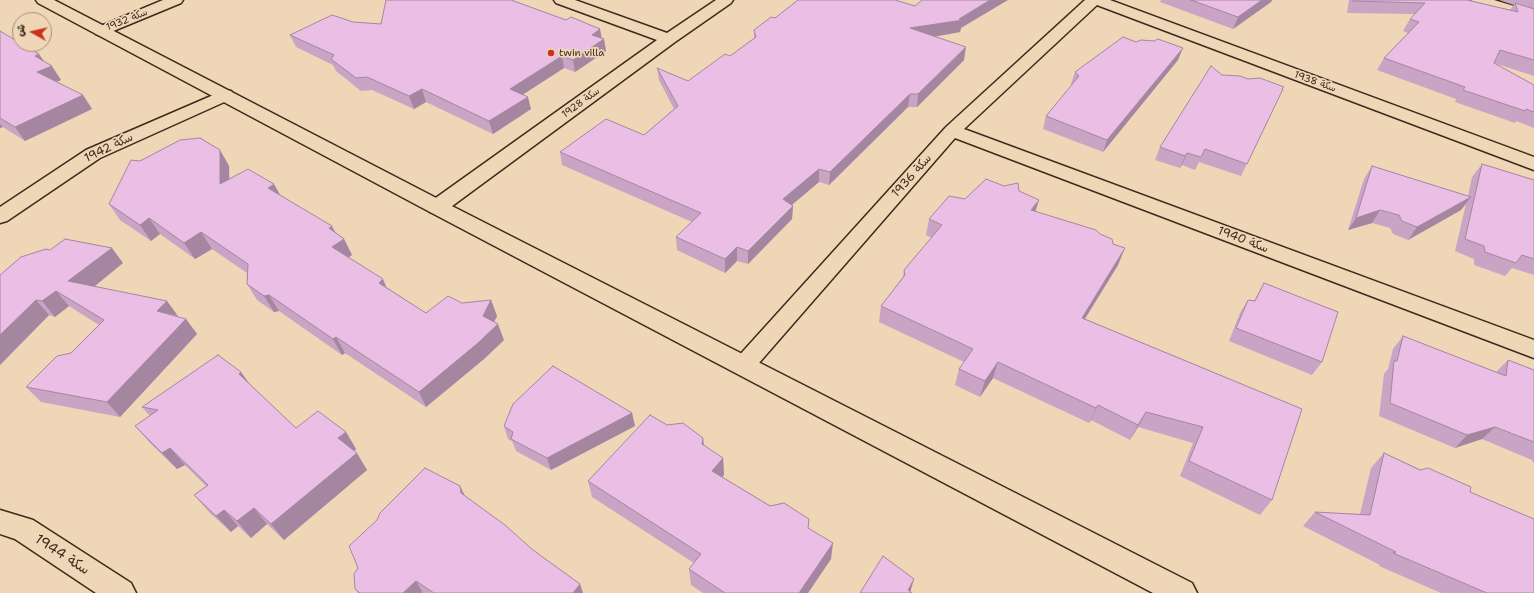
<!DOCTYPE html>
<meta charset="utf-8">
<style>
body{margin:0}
#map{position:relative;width:1534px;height:593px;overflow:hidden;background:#eed6b6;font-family:"Shantell Sans","Playpen Sans Arabic",sans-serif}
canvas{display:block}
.north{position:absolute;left:12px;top:12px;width:40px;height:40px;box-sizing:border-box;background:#eed6b6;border:1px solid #a69179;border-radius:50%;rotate:278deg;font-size:11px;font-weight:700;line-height:16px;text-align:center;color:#3b2a1e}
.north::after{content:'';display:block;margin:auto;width:14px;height:18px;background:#c8321e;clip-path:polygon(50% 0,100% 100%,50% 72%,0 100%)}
</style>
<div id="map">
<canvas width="1534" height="593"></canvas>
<div class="north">ش</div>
</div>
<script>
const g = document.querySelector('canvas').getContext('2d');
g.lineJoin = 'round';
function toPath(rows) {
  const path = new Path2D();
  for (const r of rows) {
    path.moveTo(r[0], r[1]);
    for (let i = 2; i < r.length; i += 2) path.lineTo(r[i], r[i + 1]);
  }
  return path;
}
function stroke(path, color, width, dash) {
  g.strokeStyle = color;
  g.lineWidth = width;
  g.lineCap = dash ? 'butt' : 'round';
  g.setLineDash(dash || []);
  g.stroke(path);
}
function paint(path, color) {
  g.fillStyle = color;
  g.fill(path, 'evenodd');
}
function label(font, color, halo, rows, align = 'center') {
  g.font = font + ' "Shantell Sans","Playpen Sans Arabic",sans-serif';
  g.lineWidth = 3.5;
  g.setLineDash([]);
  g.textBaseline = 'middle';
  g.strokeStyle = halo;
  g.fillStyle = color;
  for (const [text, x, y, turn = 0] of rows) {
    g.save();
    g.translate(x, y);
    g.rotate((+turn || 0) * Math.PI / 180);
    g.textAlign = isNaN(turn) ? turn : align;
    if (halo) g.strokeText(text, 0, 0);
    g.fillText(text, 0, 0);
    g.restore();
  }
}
const street = toPath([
 [163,0,183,0,181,3,106,34,101,36,96,34,93,31,96,28,163,0],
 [554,0,575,0,667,33,716,0,733,0,731,3,675,42,444,212,437,213,430,212,427,207,430,202,657,40,556,3,554,0],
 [1085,0,1110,0,1534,157,1534,170,1097,5,964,129,1534,340,1534,358,955,138,752,371,744,374,736,371,732,365,736,359,946,127,1085,0],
 [1471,0,1494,0,1534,12,1534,22,1473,3,1471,0],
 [225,90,231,91,234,95,231,99,100,158,7,221,0,223,0,207,86,150,225,90],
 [0,510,33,520,131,583,136,593,96,593,15,539,0,534,0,510]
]);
const secondary = toPath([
 [36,0,54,0,444,202,1192,583,1197,593,1153,593,430,212,38,3,36,0]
]);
const wall = toPath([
 [1161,0,1272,0,1271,2,1233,29,1160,2],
 [1349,0,1467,0,1510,10,1514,5,1502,1,1502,0,1534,0,1534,76,1494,63,1534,85,1534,128,1516,121,1515,123,1455,102,1456,99,1377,70,1384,58,1408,33,1403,31,1410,19,1415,14,1347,13],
 [775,18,961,28,960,32,934,37,964,60,917,107,908,107,829,185,819,182,792,205,793,206,792,219,748,264,737,261,725,273,677,250,676,237,692,222,562,165,560,152,644,135,674,109,659,80,657,68,688,81,730,56,754,38,754,30],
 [566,20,600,29,601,38,604,39,606,51,575,72,564,68,523,94,531,109,493,134,426,102,414,109,372,90,361,91,336,71,333,65,296,47,290,35,353,22,381,24],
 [0,31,44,61,61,80,56,82,83,95,92,109,25,141,3,127,0,128],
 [1178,60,1103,152,1043,129,1046,116,1072,85,1071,84,1075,72],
 [1248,79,1283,89,1241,176,1199,162,1195,170,1182,165,1180,168,1155,160,1160,147],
 [220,150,229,166,229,179,280,196,335,232,344,239,352,255,348,257,386,287,426,313,462,303,491,300,497,316,494,322,504,340,484,359,426,407,345,353,342,355,279,311,274,312,257,300,247,284,247,273,212,249,195,259,160,234,151,241,120,220,109,204,140,161],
 [1482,164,1534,180,1534,275,1512,268,1505,276,1474,265,1474,259,1455,251,1466,204,1461,210,1408,240,1393,234,1390,228,1372,223,1348,230,1364,179,1372,166,1468,196,1472,177],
 [1019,191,1035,211,1118,265,1085,319,1302,409,1272,500,1260,515,1180,476,1193,443,1138,427,1130,440,1091,420,1089,423,993,378,980,397,955,385,959,369,964,362,879,322,881,306,903,277,904,270,932,238,926,235,929,219,965,199],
 [21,257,123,263,94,287,178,317,186,319,197,334,120,417,41,402,26,387,71,353,99,325,69,306,55,317,49,315,0,365],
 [1264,283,1322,362,1312,375,1229,341,1240,313,1248,300,1254,301],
 [1403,336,1496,372,1508,360,1534,370,1534,464,1532,460,1482,439,1455,448,1379,416,1384,374,1388,369,1393,349],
 [248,383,296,428,346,432,356,449,354,451,367,470,284,540,267,524,251,538,238,526,231,532,209,512,194,495,206,486,185,465,177,469,150,443,135,426,150,416,142,407],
 [632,413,635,426,551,470,516,451,512,441,508,439,504,426],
 [667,425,703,438,704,446,723,458,724,475,722,477,808,528,831,559,808,593,703,593,691,585,689,569,694,563,592,497,588,481],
 [1384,453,1470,492,1534,593,1441,593,1379,566,1380,565,1303,526,1315,512,1360,514,1371,468],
 [460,486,464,495,533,550,580,584,583,593,358,593,355,589]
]);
const shadedWall = toPath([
 [990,0,1008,0,961,28,960,32,909,41,910,28,959,19],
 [1262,0,1272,0,1271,2,1233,29,1238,17],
 [600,29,602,40,604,39,606,51,575,72,573,60,592,35],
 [966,47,964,60,917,107,918,94],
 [1183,48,1178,60,1103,152,1107,140],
 [39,54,48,67,52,66,61,80,47,86,37,72,35,56],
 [562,56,564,68,513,101,510,89],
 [422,89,426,102,414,109,409,96],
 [910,94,908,107,829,185,830,172],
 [83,95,92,109,25,141,15,127],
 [528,97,531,109,493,134,489,121],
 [0,124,3,127,0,128],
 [220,150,229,166,230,200,220,184],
 [1187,153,1182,165,1180,168,1185,156],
 [819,169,819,182,782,213,783,199],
 [274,184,283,200,268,188],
 [1471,197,1461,210,1408,240,1417,227],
 [1039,200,1034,216,1031,210],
 [793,206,792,219,748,264,748,251],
 [1380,210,1372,223,1348,230,1356,218],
 [149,218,160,234,151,241,140,225],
 [332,226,340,242,344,239,352,255,340,263,332,247,329,228],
 [201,232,212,249,195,259,184,243],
 [737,247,737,261,725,273,725,259],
 [112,248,123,263,81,297,68,281],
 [1125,248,1118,265,1076,333,1082,318],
 [383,279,390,296,379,283],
 [56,291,69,306,55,317,42,301],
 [269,295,279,311,274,312,264,296],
 [36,300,49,315,0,365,0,335],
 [491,300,497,316,489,332,483,316],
 [167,301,178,316,157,311],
 [186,319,197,334,120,417,107,402],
 [498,324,504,340,484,359,426,407,419,392],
 [336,337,345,353,342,355,333,339],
 [998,362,993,378,980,397,985,381],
 [241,372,254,390,239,374],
 [1098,405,1091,420,1089,423,1096,408],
 [1146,412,1138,427,1130,440,1138,425],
 [632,413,635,426,551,470,547,458],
 [1495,427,1482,439,1455,448,1467,435],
 [346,432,356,449,348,455,338,438],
 [703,438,705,455,702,444],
 [170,448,185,465,177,469,162,453],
 [357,453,367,470,284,540,271,524],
 [723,458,724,475,713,488,712,471],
 [460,486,468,502,461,493],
 [254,508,267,524,251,538,237,521],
 [224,510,238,526,231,532,216,516],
 [833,543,831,559,808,593,799,593],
 [914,579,910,593,908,590],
 [416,581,423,593,403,593],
 [580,584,583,593,573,593]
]);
const building = toPath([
 [386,0,511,0,566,20,571,17,600,29,592,35,604,39,573,60,562,56,510,89,528,97,489,121,422,89,409,96,367,77,356,78,331,59,334,55,290,35,332,15,353,22,381,24,386,0],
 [798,0,895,0,915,6,922,0,990,0,959,19,963,20,910,28,966,47,918,94,910,94,830,172,819,169,783,199,793,206,748,251,737,247,725,259,676,237,701,213,560,152,606,119,644,135,678,106,657,68,688,81,725,54,730,56,756,37,754,30,771,17,775,18,798,0],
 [1191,0,1262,0,1238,17,1191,0],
 [1353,0,1467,0,1518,12,1515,3,1534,9,1534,60,1500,50,1494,63,1534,85,1534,112,1526,109,1525,111,1463,90,1465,87,1384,58,1419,22,1410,19,1425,3,1353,1,1353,0],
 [0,31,20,43,20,44,22,44,39,54,35,56,52,66,37,72,83,95,15,127,0,118,0,31],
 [1123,37,1136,42,1141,40,1154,41,1158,39,1183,48,1107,140,1046,116,1079,76,1075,72,1123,37],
 [1211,66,1222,75,1240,76,1248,79,1260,78,1284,87,1282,89,1283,89,1247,164,1205,149,1201,157,1187,153,1185,156,1160,147,1211,66],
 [200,138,220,150,220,184,248,169,274,184,268,188,332,226,329,228,344,239,332,247,383,279,379,283,426,313,448,296,462,303,491,300,483,316,498,324,478,343,419,392,336,337,333,339,269,295,264,296,247,284,248,264,201,232,184,243,149,218,140,225,109,204,131,160,140,161,180,140,200,138],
 [1482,164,1534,180,1534,259,1522,255,1516,263,1485,252,1484,246,1465,239,1482,164],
 [1372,166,1471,197,1417,227,1402,221,1399,215,1380,210,1356,218,1372,166],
 [986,179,1004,186,1018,183,1019,191,1039,200,1031,210,1096,230,1100,234,1112,239,1113,244,1125,248,1082,318,1302,409,1272,500,1189,461,1203,427,1146,412,1138,425,1098,405,1096,408,998,362,985,381,959,369,973,349,881,306,905,275,904,270,942,225,929,219,949,196,965,199,986,179],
 [65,239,112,248,68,281,167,301,157,311,186,319,107,402,26,387,57,356,71,353,104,320,56,291,42,301,36,300,0,335,0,275,21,257,46,249,50,250,65,239],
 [1264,283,1338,312,1322,362,1236,328,1248,300,1255,301,1264,283],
 [1403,336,1506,376,1508,360,1534,370,1534,442,1495,427,1467,435,1390,403,1394,361,1397,361,1403,336],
 [218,355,241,372,239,374,296,428,318,411,346,432,338,438,357,453,271,524,254,508,237,521,224,510,216,516,194,495,208,485,170,448,162,453,135,426,158,410,142,407,218,355],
 [553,366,632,413,547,458,511,439,513,432,504,426,513,404,553,366],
 [650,415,667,425,683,423,703,438,702,444,723,458,712,471,770,506,784,503,809,519,808,528,833,543,799,593,725,593,689,569,701,554,588,481,650,415],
 [1384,453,1420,470,1428,468,1471,487,1470,492,1534,519,1534,593,1487,593,1393,553,1396,552,1315,512,1370,515,1384,453],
 [425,468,460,486,461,493,505,525,533,550,580,584,573,593,434,593,416,581,403,593,360,593,355,589,354,574,358,568,349,546,377,520,380,513,425,468],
 [883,556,914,579,908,590,912,593,860,593,883,556]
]);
const markers = [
 [551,53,4,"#c8321e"]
];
const farStreetnames = [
 ["سكة 1932",127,20,-22],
 ["سكة 1938",1315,82,20],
 ["سكة 1928",581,103,-36]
];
const farPoinames = [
 ["twin villa",559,53]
];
const streetNames = [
 ["سكة 1942",109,148,-26],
 ["سكة 1936",912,176,-48],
 ["سكة 1940",1243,240,21]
];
const nearStreetnames = [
 ["سكة 1944",62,555,33]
];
stroke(street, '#3b2a1e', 3);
stroke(secondary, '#3b2a1e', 3);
paint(street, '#eed6b6');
paint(secondary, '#eed6b6');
paint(wall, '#caa4c5');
paint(shadedWall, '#a486a0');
paint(building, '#ebbfe5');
stroke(building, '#a486a0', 1);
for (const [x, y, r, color] of markers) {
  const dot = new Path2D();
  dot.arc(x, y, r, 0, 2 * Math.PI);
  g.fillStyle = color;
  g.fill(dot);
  stroke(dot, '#eed6b6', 1.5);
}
label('10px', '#3b2a1e', '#eed6b6', farStreetnames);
label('10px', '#3b2a1e', '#eed6b6', farPoinames, 'left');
label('12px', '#3b2a1e', '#eed6b6', streetNames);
label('14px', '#3b2a1e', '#eed6b6', nearStreetnames);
</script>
